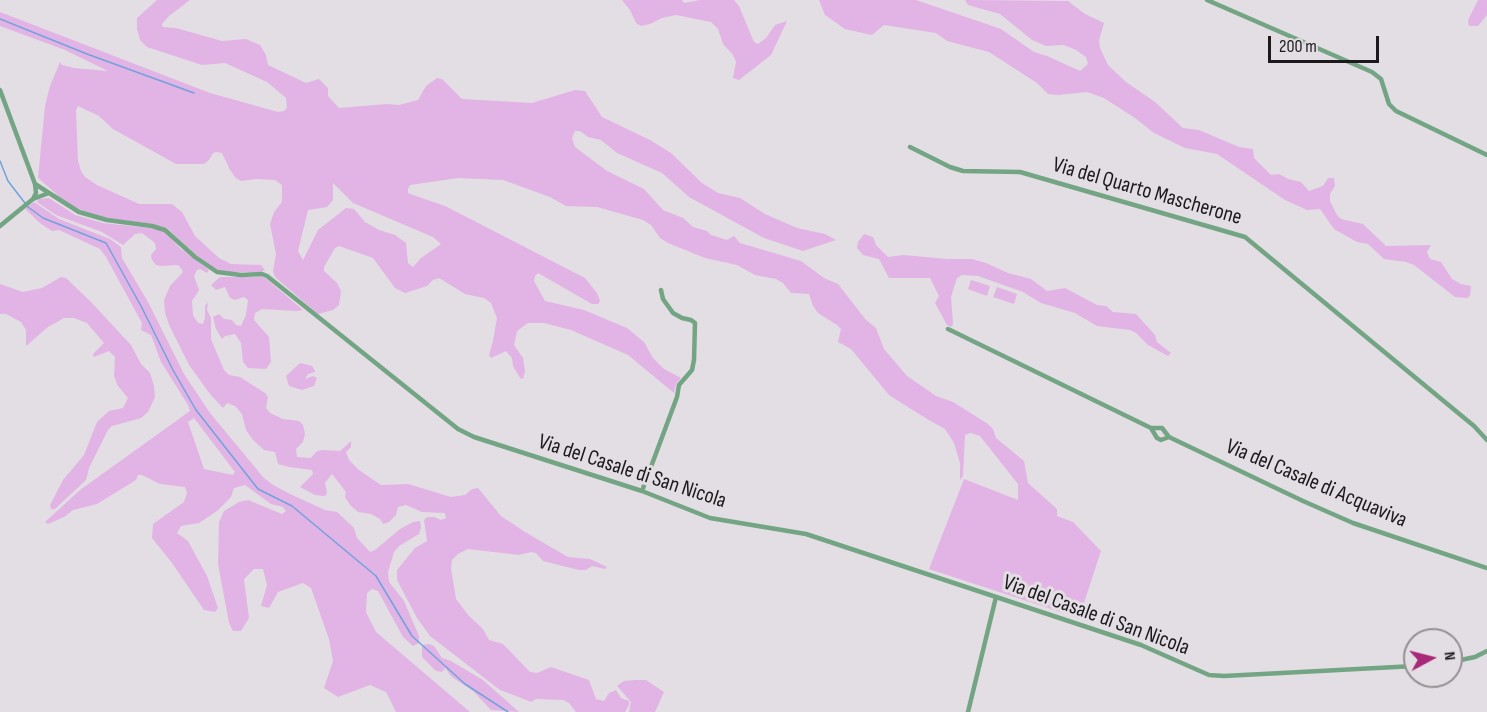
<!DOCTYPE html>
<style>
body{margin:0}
#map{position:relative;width:1487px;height:712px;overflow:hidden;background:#e3dee3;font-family:"Sofia Sans Condensed",sans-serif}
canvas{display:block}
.north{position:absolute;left:1403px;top:628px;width:60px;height:60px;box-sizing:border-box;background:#e3dee3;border:2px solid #939093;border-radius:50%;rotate:83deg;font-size:16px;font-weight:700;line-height:24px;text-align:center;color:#1c1a1c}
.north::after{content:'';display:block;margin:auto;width:21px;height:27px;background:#a82979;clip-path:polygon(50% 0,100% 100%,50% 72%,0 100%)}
.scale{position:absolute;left:1268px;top:36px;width:111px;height:27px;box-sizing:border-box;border:3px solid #1c1a1c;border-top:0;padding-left:8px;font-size:18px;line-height:21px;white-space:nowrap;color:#1c1a1c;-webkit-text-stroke:4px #e3dee3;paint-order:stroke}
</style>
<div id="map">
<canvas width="1487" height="712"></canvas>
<div class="north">N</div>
<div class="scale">200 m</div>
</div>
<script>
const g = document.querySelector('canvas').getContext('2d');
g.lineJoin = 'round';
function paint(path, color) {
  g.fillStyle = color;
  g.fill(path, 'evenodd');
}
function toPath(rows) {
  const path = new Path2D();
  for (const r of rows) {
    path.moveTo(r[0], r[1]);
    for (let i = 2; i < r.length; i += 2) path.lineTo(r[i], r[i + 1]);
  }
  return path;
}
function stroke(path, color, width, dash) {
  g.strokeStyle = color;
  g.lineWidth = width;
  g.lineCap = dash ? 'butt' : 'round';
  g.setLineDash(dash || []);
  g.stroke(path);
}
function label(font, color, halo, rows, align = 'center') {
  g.font = font + ' "Sofia Sans Condensed",sans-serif';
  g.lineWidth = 6;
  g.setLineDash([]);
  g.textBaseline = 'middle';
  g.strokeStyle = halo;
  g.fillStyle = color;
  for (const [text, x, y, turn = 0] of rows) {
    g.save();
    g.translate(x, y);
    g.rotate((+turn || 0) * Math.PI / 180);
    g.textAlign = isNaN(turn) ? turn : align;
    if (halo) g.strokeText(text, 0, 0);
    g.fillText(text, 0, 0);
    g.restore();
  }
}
const green = toPath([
 [157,0,190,0,169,16,162,24,163,27,176,28,222,41,246,39,260,45,266,55,268,65,306,83,319,79,328,88,328,96,339,108,387,104,399,105,418,100,426,86,437,78,442,79,462,99,532,103,575,90,585,91,602,117,650,140,671,153,702,183,718,193,740,198,765,214,797,228,825,234,836,240,803,251,764,238,689,197,662,173,617,153,601,140,588,137,580,131,575,131,572,138,575,147,607,171,644,189,663,210,683,218,693,227,707,231,711,235,727,240,734,236,740,243,801,261,824,278,838,284,866,320,876,328,884,349,907,376,936,396,953,402,988,424,993,429,996,438,1024,461,1028,483,1057,509,1057,516,1073,522,1101,551,1079,618,929,569,964,479,1018,500,1018,484,980,436,971,433,965,435,963,476,960,480,960,463,954,443,945,429,927,419,889,395,851,349,838,342,841,329,837,325,818,313,813,306,809,294,791,293,783,283,776,279,755,275,737,265,705,258,668,243,660,238,651,225,643,220,597,207,566,206,550,197,503,180,458,178,410,185,408,189,408,193,413,195,445,206,585,278,597,293,600,301,598,304,592,304,538,273,535,276,534,281,545,301,584,310,627,328,644,342,653,358,664,369,681,378,676,384,674,393,628,355,571,330,544,323,528,323,517,331,514,345,523,358,525,371,523,379,520,378,513,366,512,358,506,351,491,358,489,355,493,341,497,318,491,303,484,298,465,294,439,278,433,280,427,286,405,293,395,288,373,258,339,246,335,248,324,267,324,271,337,283,341,291,339,305,333,310,318,314,275,277,273,271,276,254,270,224,274,212,282,202,282,185,275,180,256,179,241,181,236,178,230,170,222,153,216,152,213,153,209,160,204,164,176,164,113,129,99,116,78,106,76,110,78,161,81,171,85,177,97,185,139,204,172,204,182,212,195,236,219,258,231,264,261,265,265,270,261,272,222,272,216,270,207,265,167,228,153,224,112,219,86,212,68,204,38,178,45,106,50,86,60,62,62,65,74,68,108,71,65,50,0,26,0,12,210,93,278,112,284,111,287,108,286,98,267,82,225,63,202,65,147,47,140,40,137,29,137,18],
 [333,183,353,203,433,237,441,244,421,258,413,267,408,263,406,243,395,235,379,230,365,222,354,209,346,208,318,230,303,260,298,251,308,210,327,207,333,200],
 [622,0,682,0,684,3,700,0,734,0,739,6,754,42,758,44,766,38,775,25,787,21,771,55,739,80,733,78,736,62,733,55,723,44,718,29,711,22,676,15,662,18,650,24,641,26,636,23,630,10],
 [819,0,916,0,1001,29,1034,52,1047,56,1080,71,1088,64,1086,57,1076,50,1064,45,1046,46,1032,40,1000,14,968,5,965,0,1068,1,1085,14,1104,23,1099,40,1100,48,1108,65,1126,82,1155,102,1183,128,1199,130,1239,147,1253,149,1254,158,1271,175,1279,174,1288,179,1301,182,1309,191,1323,186,1328,178,1334,178,1335,186,1330,194,1330,201,1337,215,1341,219,1363,224,1386,246,1431,245,1427,252,1430,259,1441,262,1452,279,1461,284,1471,286,1470,296,1467,298,1455,297,1414,265,1406,262,1384,259,1368,244,1357,242,1334,229,1320,209,1307,210,1285,200,1217,154,1185,148,1154,133,1135,118,1104,98,1087,92,1058,95,1048,94,1037,83,989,52,947,41,936,33,884,25,872,35,845,29,825,15],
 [1478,0,1487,0,1487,15,1478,26,1469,26,1468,20],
 [49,198,75,215,103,223,158,229,165,232,180,248,209,270,207,273,200,269,197,270,194,276,199,290,192,301,193,315,198,323,203,324,205,318,205,306,208,302,207,310,211,318,211,339,224,370,229,375,240,377,265,393,268,397,266,408,270,413,283,419,299,421,303,425,305,434,303,442,296,449,297,457,311,458,316,452,321,450,340,451,351,441,351,447,346,452,349,460,359,470,381,485,408,484,451,497,465,495,472,489,478,488,501,516,525,532,568,557,590,559,607,567,605,569,592,566,586,570,579,570,543,561,536,553,531,552,519,555,468,549,458,554,452,560,451,568,456,599,469,616,483,629,489,640,503,644,530,672,537,673,551,667,589,680,596,699,604,701,609,693,616,690,621,698,629,701,629,705,625,712,576,712,569,703,563,700,536,699,531,702,511,694,500,690,430,636,417,618,397,580,397,570,415,548,427,541,424,520,427,517,434,517,441,520,446,518,445,513,422,512,406,505,398,507,396,515,389,522,383,524,380,519,371,514,358,512,350,505,345,497,346,492,332,474,325,483,327,493,325,496,315,495,300,487,313,474,312,470,289,467,278,464,275,452,264,450,253,440,246,430,242,414,235,406,227,403,223,408,210,394,189,365,170,327,165,313,164,300,170,286,183,272,181,268,178,265,161,266,156,265,152,260,151,255,156,249,155,243,142,233,135,234,123,245,102,232,56,215,37,202,39,199],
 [34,202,59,219,110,239,121,247,122,258,148,302,184,374,210,413,263,477,273,485,290,494,325,510,337,512,354,528,357,538,370,552,375,550,400,529,413,522,420,521,421,527,419,534,399,546,394,552,388,572,389,582,404,601,419,636,419,643,413,646,403,637,378,591,372,589,367,593,366,612,376,632,470,712,396,712,386,692,370,685,338,697,324,688,333,661,329,639,311,588,303,583,278,592,269,608,261,606,267,585,263,569,254,569,244,579,249,618,241,631,233,631,229,623,218,564,219,522,224,511,239,502,248,500,282,514,286,511,283,507,271,504,245,485,234,488,231,497,217,511,199,523,181,526,177,533,188,541,207,576,218,608,215,612,204,610,172,563,152,538,153,524,184,502,187,493,185,487,160,484,142,475,138,475,136,480,97,504,73,510,64,517,48,524,45,522,80,490,190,411,188,405,161,362,151,335,141,330,142,323,106,257,100,249,59,230,52,231,41,224,25,209],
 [194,418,235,472,233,475,204,469,188,422],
 [864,234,873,237,876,245,888,257,904,255,947,259,972,259,986,263,1008,273,1031,279,1047,291,1065,288,1097,305,1106,306,1113,312,1136,314,1155,335,1157,342,1171,353,1168,356,1148,345,1136,333,1130,330,1097,326,1075,313,1041,303,1023,292,978,276,962,275,957,278,951,297,953,323,952,327,947,325,935,303,939,296,930,278,889,278,879,259,863,255,857,248,858,242],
 [61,277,66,278,91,302,131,345,141,364,150,373,154,386,155,397,148,412,141,418,112,426,108,430,89,468,86,480,55,509,51,509,50,505,63,480,84,455,97,422,109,411,123,408,128,398,118,386,114,376,115,357,109,351,94,357,93,354,104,343,87,323,74,318,64,318,48,327,26,346,26,330,21,322,6,314,0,314,0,284,23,292,42,288],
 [220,277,264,277,303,310,297,311,262,309,255,313,254,320,269,337,271,362,266,369,248,368,243,362,241,343,235,334,225,336,222,339,216,329,213,317,219,314,224,319,232,320,236,325,241,326,246,315,248,300,244,297,235,300,230,298,225,287,216,290,211,285],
 [971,280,990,286,987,296,968,289],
 [997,287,1017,294,1014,304,993,297],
 [300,363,312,366,314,369,315,372,308,374,305,379,313,376,317,378,314,386,302,390,289,386,286,376],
 [429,644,434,646,442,658,451,661,483,680,519,712,491,710,473,691,452,677,445,668,442,672,436,671,422,657,422,647,423,645],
 [635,680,646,680,664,692,655,712,629,712,631,702,617,686,624,681]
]);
const stream = toPath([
 [0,19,87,54,194,93],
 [0,161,8,181,28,207,43,218,106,243,141,306,173,370,196,410,258,489,292,506,376,576,412,636,465,684,508,712]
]);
const street = toPath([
 [1207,0,1372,72,1381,79,1389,104,1396,111,1487,155],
 [0,90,35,184,79,212,107,220,152,226,165,230,195,257,217,272,241,275,262,274,267,276,458,429,474,437,642,491,710,518,806,534,1141,645,1209,675,1224,676,1415,666],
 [910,147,950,167,963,171,1020,172,1245,237,1474,426,1487,440],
 [33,199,49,193],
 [0,226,33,199,36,193,35,184],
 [948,329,1151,428,1162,428,1169,437,1303,501,1353,523,1487,568],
 [1151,428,1157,438,1161,440,1169,437],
 [642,491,677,397,679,385,692,370,694,360,695,323,691,320,682,318,673,313,663,299,661,290],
 [1451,662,1475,657,1487,651],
 [968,712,996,597]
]);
const streetNames = [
 ["Via del Quarto Mascherone",1147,192,16],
 ["Via del Casale di San Nicola",632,472,18],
 ["Via del Casale di Acquaviva",1316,484,23],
 ["Via del Casale di San Nicola",1096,616,20]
];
paint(green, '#e2b3e5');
stroke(stream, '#70a3db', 1.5);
stroke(street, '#73a585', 4.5);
label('22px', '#1c1a1c', '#e3dee3', streetNames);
</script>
